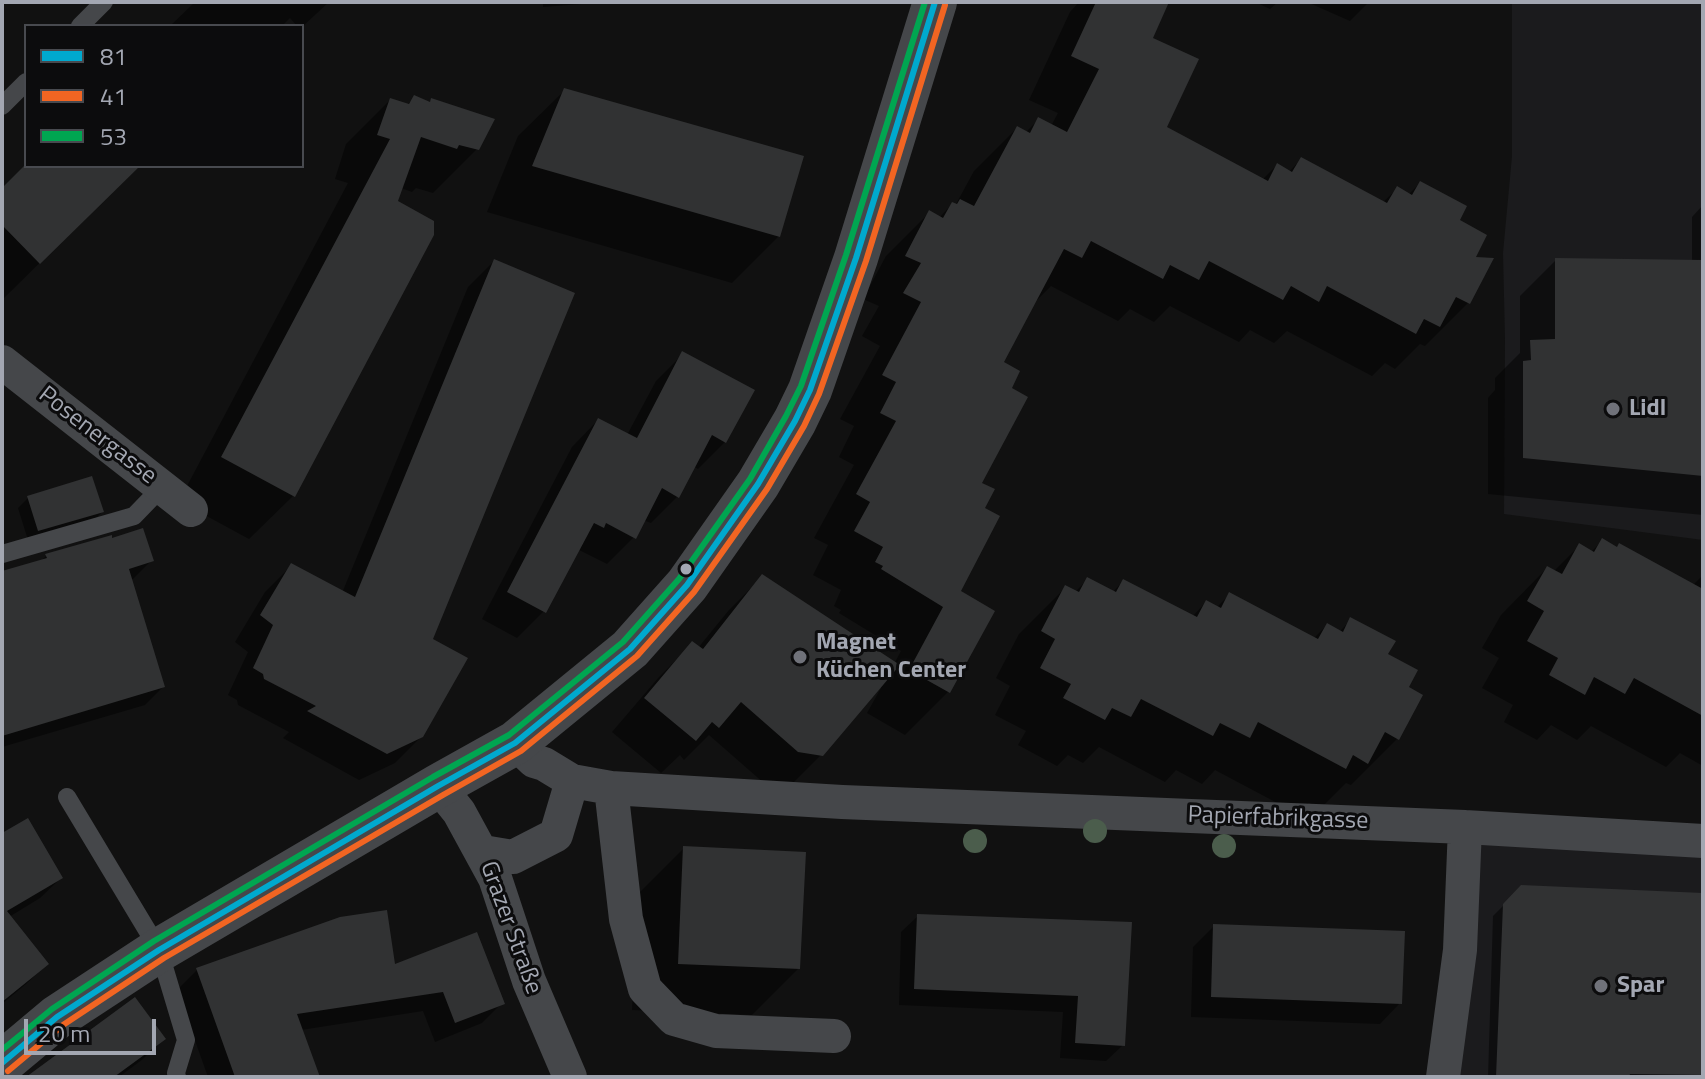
<!DOCTYPE html>
<meta charset="utf-8">
<style>
body{margin:0}
#map{position:relative;width:1705px;height:1079px;overflow:hidden;background:#111;font-family:"Titillium Web",sans-serif}
canvas{display:block}
.frame{position:absolute;inset:0;border:4px solid #a3a7b2;pointer-events:none}
.legend{position:absolute;left:24px;top:24px;width:280px;height:144px;box-sizing:border-box;background:#0c0c0d;border:2px solid #484a4f;margin:0;padding:10px 14px;list-style:none;font-size:24px;color:#a3a7b2}
.legend li{display:flex;align-items:center;gap:16px;height:40px}
.legend b{width:40px;border:2px solid #484a4f}
.scale{position:absolute;left:24px;top:1019px;width:132px;height:36px;box-sizing:border-box;border:4px solid #a3a7b2;border-top:0;padding-left:10px;font-size:24px;line-height:28px;white-space:nowrap;color:#a3a7b2;-webkit-text-stroke:6px #0c0c0d;paint-order:stroke}
</style>
<div id="map">
<canvas width="1705" height="1079"></canvas>
<div class="frame"></div>
<ul class="legend">
<li><b style="height:10px;background:#00a9ce"></b>81</li>
<li><b style="height:10px;background:#f26522"></b>41</li>
<li><b style="height:10px;background:#00a651"></b>53</li>
</ul>
<div class="scale">20 m</div>
</div>
<script>
const g = document.querySelector('canvas').getContext('2d');
g.lineJoin = 'round';
function paint(path, color) {
  g.fillStyle = color;
  g.fill(path, 'evenodd');
}
function toPath(rows) {
  const path = new Path2D();
  for (const r of rows) {
    path.moveTo(r[0], r[1]);
    for (let i = 2; i < r.length; i += 2) path.lineTo(r[i], r[i + 1]);
  }
  return path;
}
function stroke(path, color, width, dash) {
  g.strokeStyle = color;
  g.lineWidth = width;
  g.lineCap = dash ? 'butt' : 'round';
  g.setLineDash(dash || []);
  g.stroke(path);
}
function label(font, color, halo, rows, align = 'center') {
  g.font = font + ' "Titillium Web",sans-serif';
  g.lineWidth = 6;
  g.setLineDash([]);
  g.textBaseline = 'middle';
  g.strokeStyle = halo;
  g.fillStyle = color;
  for (const [text, x, y, turn = 0] of rows) {
    g.save();
    g.translate(x, y);
    g.rotate((+turn || 0) * Math.PI / 180);
    g.textAlign = isNaN(turn) ? turn : align;
    if (halo) g.strokeText(text, 0, 0);
    g.fillText(text, 0, 0);
    g.restore();
  }
}
const built = toPath([
 [1512,2,1703,2,1703,540,1504,514,1505,339,1503,253,1512,156],
 [1465,827,1703,841,1703,1077,1443,1077]
]);
const shadow = toPath([
 [195,2,329,2,302,27,297,26,290,18,282,26,170,26],
 [543,2,606,2,543,7],
 [1079,2,1167,2,1150,39,1165,128,1262,180,1277,165,1289,172,1301,159,1382,203,1397,189,1408,195,1420,183,1457,220,1473,259,1491,259,1468,303,1425,346,1420,344,1395,369,1385,363,1372,376,1287,331,1274,343,1250,330,1239,342,1170,306,1154,322,1130,309,1118,321,1051,286,1037,300,1035,299,1001,363,1009,389,980,483,983,508,958,592,948,692,905,735,867,713,881,688,880,687,821,755,788,788,765,784,709,735,684,760,680,755,661,773,612,732,659,677,692,644,698,648,729,610,762,577,894,664,901,651,839,613,841,610,834,606,841,590,813,575,828,545,814,538,854,465,839,457,854,426,840,419,880,346,862,336,879,306,863,299,886,256,929,213,939,218,952,204,955,206,974,171,1017,128,1025,133,1038,120,1051,126,1058,113,1029,100,1070,12],
 [1255,2,1278,2,1270,9],
 [1307,2,1369,2,1350,21],
 [565,90,779,236,732,283,487,212,518,136],
 [414,98,428,104,432,100,477,149,433,193,416,188,412,192,401,188,293,496,249,539,179,501,348,183,335,179,346,144,390,100,406,106],
 [27,166,138,166,2,300,2,191],
 [1703,205,1703,515,1488,494,1488,398,1495,390,1495,378,1520,353,1520,296,1556,260,1692,261,1692,217],
 [494,261,430,640,422,736,395,763,359,780,283,738,289,732,238,705,237,700,228,695,248,652,235,642,265,592,291,566,342,593,468,287],
 [683,354,725,442,698,469,693,466,677,497,651,523,643,520,634,537,607,564,579,550,544,611,517,638,482,619,572,447,598,420,627,435,656,381],
 [28,498,102,512,92,522,28,540,18,508],
 [1602,541,1692,586,1703,575,1703,766,1680,753,1666,767,1591,726,1577,740,1551,725,1537,740,1504,722,1513,705,1482,688,1499,658,1482,648,1501,615,1547,568,1553,572,1579,546,1591,552],
 [46,556,151,561,133,579,130,580,163,687,145,705,2,747,2,573,41,561],
 [1087,580,1112,593,1123,581,1192,617,1206,602,1216,608,1229,595,1313,639,1327,625,1339,632,1351,620,1385,655,1407,688,1398,738,1351,785,1346,783,1320,809,1309,803,1298,814,1215,770,1202,784,1176,770,1165,782,1099,747,1083,763,1068,755,1057,766,1018,745,1026,731,995,715,1010,686,996,678,1019,634,1066,587,1075,592],
 [2,836,61,878,40,898,9,917,47,964,26,984,2,1004],
 [684,848,798,969,752,1015,632,1010,638,894],
 [1522,887,1703,895,1703,1077,1488,1077,1493,916],
 [918,916,1130,924,1123,1045,1106,1061,1060,1058,1063,1012,899,1005,901,932],
 [1214,926,1400,1003,1380,1024,1191,1017,1193,947],
 [394,966,502,1003,482,1023,435,1042,423,1011,301,1030,318,1077,208,1077,177,990,197,970],
 [163,1039,143,1059,119,1077,32,1077]
]);
const building = toPath([
 [1096,2,1169,2,1153,38,1199,59,1167,127,1268,181,1277,163,1292,172,1301,157,1387,203,1397,186,1412,195,1420,181,1467,206,1460,220,1487,235,1476,257,1494,258,1470,304,1456,297,1440,327,1424,319,1416,334,1327,286,1319,302,1291,286,1283,300,1209,261,1199,280,1170,265,1163,279,1091,241,1082,258,1064,249,1004,362,1020,371,1012,388,1028,397,982,483,995,489,985,508,1000,516,961,591,995,611,950,693,909,670,943,607,881,569,883,566,875,562,883,547,854,531,870,502,856,494,896,421,880,413,896,382,882,375,921,302,903,293,921,263,905,256,929,210,943,218,952,202,957,204,960,199,974,206,1017,126,1030,133,1038,117,1067,132,1099,69,1071,56],
 [564,88,804,156,780,237,532,166],
 [414,95,430,102,431,98,495,119,479,150,459,145,457,149,421,137,398,201,434,221,434,235,295,497,221,457,390,139,377,135,390,98,409,104],
 [24,166,140,166,40,264,2,225,2,188],
 [1555,258,1703,260,1703,476,1523,458,1523,361,1531,360,1530,340,1555,339],
 [494,259,575,293,433,639,468,658,423,737,387,754,307,711,316,706,264,679,263,674,253,668,273,625,260,615,291,563,355,597],
 [682,351,755,390,726,443,712,435,679,498,662,488,636,539,606,523,604,528,594,523,546,613,507,592,598,418,637,438],
 [92,476,104,512,38,531,27,496],
 [143,528,154,561,129,569,165,687,2,736,2,571,47,558,45,554,112,535,112,538],
 [1602,538,1617,547,1619,543,1703,589,1703,716,1634,678,1625,694,1594,677,1585,695,1549,675,1558,658,1527,641,1544,611,1527,601,1547,566,1562,574,1579,543,1594,552],
 [762,574,900,665,823,756,798,752,741,702,719,728,712,722,696,741,644,698,692,641,703,649],
 [1087,577,1116,592,1123,579,1197,617,1206,600,1221,608,1229,592,1318,639,1327,623,1343,632,1350,617,1396,641,1388,654,1418,670,1409,687,1423,695,1399,740,1385,732,1368,764,1353,755,1346,769,1258,722,1250,738,1220,723,1213,736,1141,699,1131,717,1112,708,1105,720,1063,698,1071,684,1040,668,1055,639,1041,631,1065,585,1079,592],
 [28,818,63,878,7,911,49,964,2,1002,2,833],
 [683,846,806,852,800,969,678,964],
 [1521,885,1703,893,1703,1075,1630,1074,1629,1077,1496,1077,1503,904],
 [387,910,395,964,477,932,505,1004,455,1023,443,992,297,1014,320,1077,235,1077,196,968,340,917],
 [917,914,1132,922,1125,1046,1075,1043,1078,996,914,989],
 [1213,924,1405,931,1402,1004,1211,997],
 [135,997,166,1039,114,1077,26,1077]
]);
const service = toPath([
 [80,26,104,2],
 [2,106,26,82],
 [2,554,134,516,162,487],
 [67,797,159,950,186,1040,176,1073,177,1077]
]);
const minor = toPath([
 [2,362,191,510],
 [515,743,534,761,544,764,572,781,611,788,842,802,1465,827,1703,841],
 [438,786,459,812,495,878,529,981,570,1077],
 [611,788,626,919,645,989,674,1019,716,1031,834,1036],
 [483,852,513,857,556,835,572,781],
 [1443,1077,1460,950,1465,827]
]);
const tertiary = toPath([
 [2,1063,57,1017,159,950,438,786,515,743,630,649,687,585,758,484,795,421,810,390,856,258,935,2]
]);
const bus1 = toPath([
 [2,1063,57,1017,159,950,438,786,515,743,630,649,687,585,758,484,795,421,810,390,856,258,935,2]
]);
const bus2 = toPath([
 [8,1071,63,1025,164,958,443,795,521,751,637,656,694,592,767,489,804,426,819,394,866,261,945,5]
]);
const bus3 = toPath([
 [2,1050,52,1009,154,941,433,777,509,735,623,642,679,579,750,479,786,416,801,386,846,255,925,2]
]);
const trees = [
 [1095,831],
 [975,841],
 [1224,846]
];
const markers = [
 [1613,409,8,"#70727a"],
 [686,569,7,"#a3a7b2"],
 [800,657,8,"#70727a"],
 [1601,986,8,"#70727a"]
];
const poiNames = [
 ["Lidl",1629,409],
 ["Magnet",816,643],
 ["Küchen Center",816,671],
 ["Spar",1617,986]
];
const streetNames = [
 ["Posenergasse",97,436,38],
 ["Papierfabrikgasse",1278,819,2],
 ["Grazer Straße",510,928,70]
];
paint(built, '#1b1b1d');
paint(shadow, '#0007');
paint(building, '#313233');
stroke(service, '#45474a', 18);
stroke(minor, '#45474a', 34);
stroke(tertiary, '#45474a', 44);
stroke(bus1, '#00a9ce', 6);
stroke(bus2, '#f26522', 6);
stroke(bus3, '#00a651', 6);
g.fillStyle = '#4b5d4c';
for (const [x, y] of trees) {
  g.beginPath();
  g.arc(x, y, 12, 0, 2 * Math.PI);
  g.fill();
}
for (const [x, y, r, color] of markers) {
  const dot = new Path2D();
  dot.arc(x, y, r, 0, 2 * Math.PI);
  g.fillStyle = color;
  g.fill(dot);
  stroke(dot, '#0c0c0d', 3);
}
label('bold 24px', '#a3a7b2', '#0c0c0d', poiNames, 'left');
label('24px', '#a3a7b2', '#0c0c0d', streetNames);
</script>
